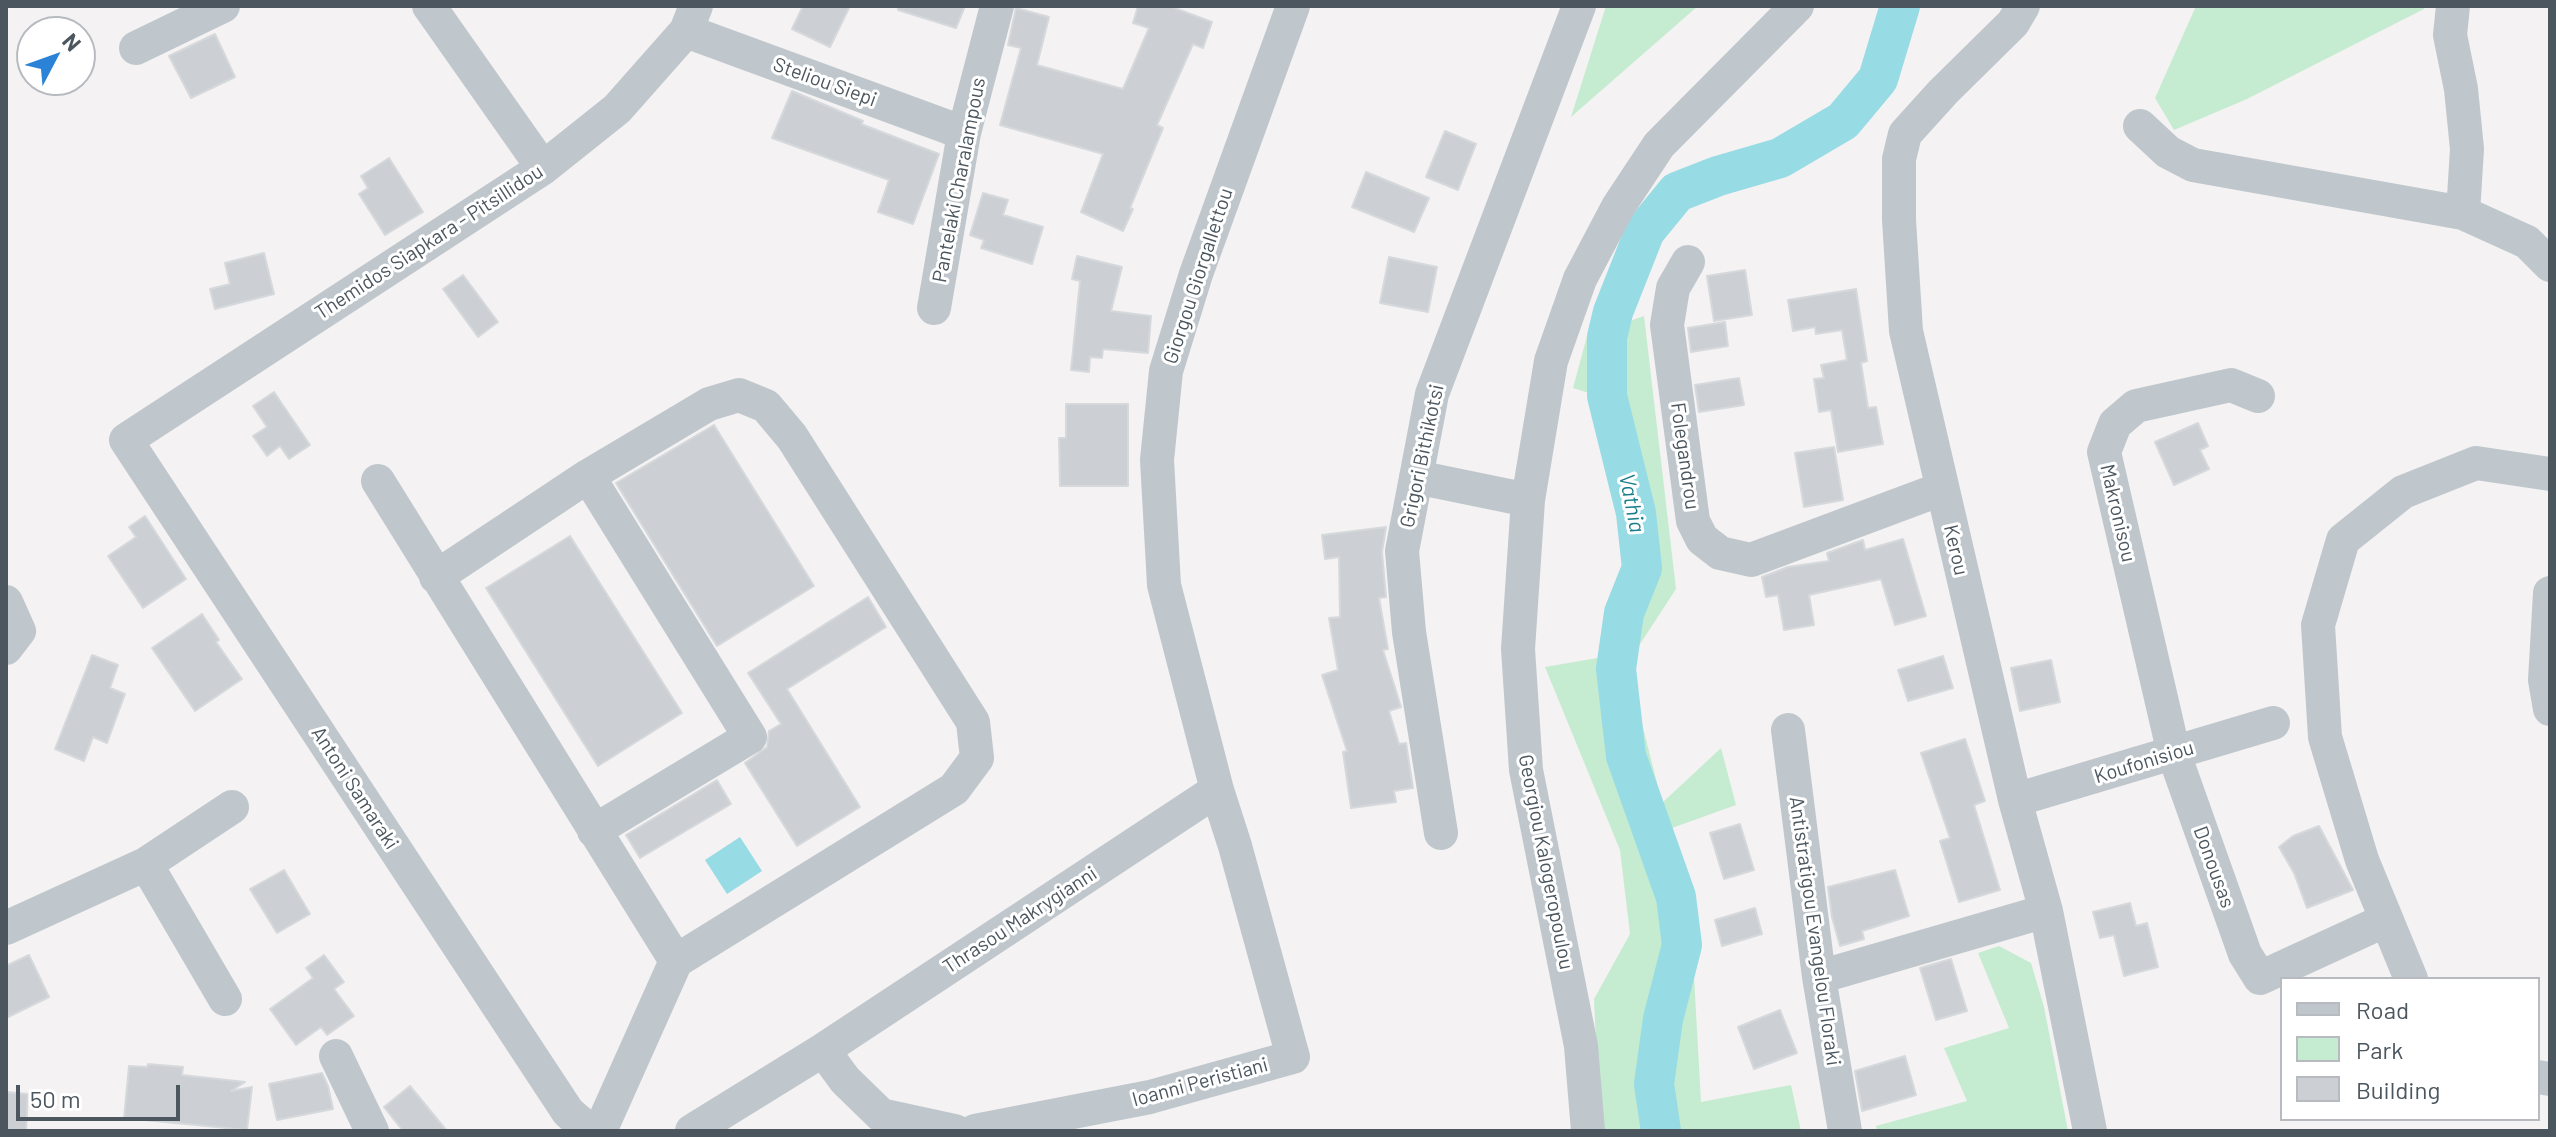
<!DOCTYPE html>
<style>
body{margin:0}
#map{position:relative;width:2556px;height:1137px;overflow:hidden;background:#f4f2f2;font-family:Barlow,sans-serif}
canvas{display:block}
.frame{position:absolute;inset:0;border:8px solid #4b565e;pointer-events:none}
.legend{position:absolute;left:2280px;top:977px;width:260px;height:144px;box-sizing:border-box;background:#fff;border:2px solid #b7bbbf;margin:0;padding:10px 14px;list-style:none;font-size:24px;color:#4b565e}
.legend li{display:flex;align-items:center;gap:16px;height:40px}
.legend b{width:40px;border:2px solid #b7bbbf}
.north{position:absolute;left:16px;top:16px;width:80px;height:80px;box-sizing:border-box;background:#fff;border:2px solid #b7bbbf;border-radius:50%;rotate:49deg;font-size:22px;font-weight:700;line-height:32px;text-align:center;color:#4b565e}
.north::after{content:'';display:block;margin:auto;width:28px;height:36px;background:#2a83d6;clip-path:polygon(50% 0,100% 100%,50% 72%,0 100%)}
.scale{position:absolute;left:16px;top:1085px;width:164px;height:36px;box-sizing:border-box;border:4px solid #4b565e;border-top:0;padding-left:10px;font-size:24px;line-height:28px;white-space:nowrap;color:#4b565e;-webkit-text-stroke:6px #fff;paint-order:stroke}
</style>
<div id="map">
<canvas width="2556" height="1137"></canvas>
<div class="frame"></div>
<ul class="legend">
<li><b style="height:10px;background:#bfc7cd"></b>Road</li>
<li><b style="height:22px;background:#c5ecd1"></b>Park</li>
<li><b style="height:22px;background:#cccfd4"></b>Building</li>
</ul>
<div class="north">N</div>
<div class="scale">50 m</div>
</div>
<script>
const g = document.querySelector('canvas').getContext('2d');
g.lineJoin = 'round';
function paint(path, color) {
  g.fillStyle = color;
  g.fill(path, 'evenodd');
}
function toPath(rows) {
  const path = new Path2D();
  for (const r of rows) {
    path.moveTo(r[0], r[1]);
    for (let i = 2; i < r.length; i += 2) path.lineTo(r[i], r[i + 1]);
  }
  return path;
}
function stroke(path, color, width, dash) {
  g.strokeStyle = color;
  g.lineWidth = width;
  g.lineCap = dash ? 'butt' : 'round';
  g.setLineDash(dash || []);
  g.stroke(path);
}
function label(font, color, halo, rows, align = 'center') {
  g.font = font + ' Barlow,sans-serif';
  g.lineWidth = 6;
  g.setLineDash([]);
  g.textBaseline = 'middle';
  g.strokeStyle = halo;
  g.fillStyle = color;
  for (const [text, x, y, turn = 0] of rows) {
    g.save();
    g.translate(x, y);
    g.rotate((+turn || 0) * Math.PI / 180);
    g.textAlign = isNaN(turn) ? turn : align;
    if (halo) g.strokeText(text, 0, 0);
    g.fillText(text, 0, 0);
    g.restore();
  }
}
const green = toPath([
 [1606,6,1698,6,1571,117],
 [2196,6,2424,6,2424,9,2247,99,2174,130,2155,98],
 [1644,316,1676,589,1627,664,1662,803,1721,748,1736,805,1672,828,1696,900,1694,976,1701,1102,1791,1085,1801,1131,1600,1131,1594,999,1630,934,1620,850,1545,667,1603,657,1624,561,1621,403,1573,388,1587,336],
 [1999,946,2031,963,2044,1007,2068,1131,1877,1131,1876,1126,1967,1101,1944,1048,2009,1028,1978,953]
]);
const water = toPath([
 [740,837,762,871,727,894,705,860]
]);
const river = toPath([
 [1661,1131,1654,1084,1663,1019,1682,945,1676,897,1626,756,1616,669,1624,613,1642,568,1636,513,1607,396,1607,337,1613,312,1645,231,1677,192,1718,176,1780,158,1843,121,1878,79,1900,6]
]);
const building = toPath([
 [803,6,850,6,830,47,792,29,803,6],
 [898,6,965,6,956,28,898,10,898,6],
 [1138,6,1169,6,1212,22,1203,48,1193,44,1157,125,1163,128,1130,208,1133,209,1123,231,1081,212,1103,154,1000,125,1021,48,1008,45,1016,8,1049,17,1037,65,1123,89,1149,28,1133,23,1138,6],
 [215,34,235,77,191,98,169,56,215,34],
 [792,91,863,121,861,124,939,154,913,224,878,212,889,180,772,138,792,91],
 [1445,131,1476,144,1458,190,1426,177,1445,131],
 [389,158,423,212,385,235,359,194,368,188,361,176,389,158],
 [1366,172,1429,198,1414,232,1352,207,1366,172],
 [983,193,1008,200,1003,215,1043,227,1032,264,981,248,984,240,970,235,983,193],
 [264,253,274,294,215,309,210,289,230,284,225,263,264,253],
 [1077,256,1122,267,1111,311,1151,316,1148,353,1103,349,1102,358,1090,357,1089,372,1071,370,1080,281,1072,279,1077,256],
 [1389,257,1437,267,1428,312,1380,303,1389,257],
 [1745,270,1752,315,1714,321,1707,276,1745,270],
 [463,275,498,322,478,337,443,289,463,275],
 [1856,289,1867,361,1861,363,1868,408,1876,407,1883,444,1838,452,1831,410,1819,412,1814,379,1824,378,1821,365,1847,360,1842,330,1816,334,1815,327,1793,331,1788,300,1856,289],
 [1725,322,1728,346,1691,352,1688,328,1725,322],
 [1739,378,1744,405,1699,412,1695,385,1739,378],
 [274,392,310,445,289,459,280,446,267,456,253,436,267,427,253,406,274,392],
 [1066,404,1128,404,1128,486,1060,486,1059,438,1066,438,1066,404],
 [2198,423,2208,446,2200,450,2209,469,2174,485,2155,442,2198,423],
 [714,425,814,586,717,646,616,483,714,425],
 [1834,447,1843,500,1804,507,1795,453,1834,447],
 [145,516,186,579,143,608,108,556,136,537,129,527,145,516],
 [1386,527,1382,552,1386,597,1379,598,1388,649,1383,650,1401,707,1389,711,1399,744,1406,743,1413,788,1394,791,1396,802,1351,808,1343,752,1347,751,1322,675,1338,670,1329,618,1340,617,1339,557,1325,559,1322,535,1386,527],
 [570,536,682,713,598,766,486,588,570,536],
 [1903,539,1926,616,1895,625,1881,579,1809,595,1814,625,1784,630,1778,595,1766,597,1762,577,1788,567,1829,561,1827,553,1863,540,1865,550,1903,539],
 [868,597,886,627,787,689,860,807,797,846,745,763,767,747,769,731,781,724,748,673,868,597],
 [202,614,219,640,216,642,242,679,195,711,152,648,202,614],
 [92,655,118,665,110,688,125,694,107,743,93,737,84,761,55,749,92,655],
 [1943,656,1953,688,1908,701,1898,670,1943,656],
 [2051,660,2060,702,2020,711,2011,668,2051,660],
 [1965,739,1985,801,1974,805,2000,890,1959,902,1940,841,1950,838,1921,753,1965,739],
 [717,780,731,804,640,858,626,835,717,780],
 [1740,824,1754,870,1724,879,1710,833,1740,824],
 [2319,826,2353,890,2307,908,2294,873,2279,847,2293,836,2319,826],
 [284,870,310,914,277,933,250,889,284,870],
 [1895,870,1909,916,1862,931,1864,939,1840,946,1832,917,1828,887,1895,870],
 [2130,903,2136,926,2147,923,2158,967,2124,976,2114,935,2100,938,2093,912,2130,903],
 [1755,908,1762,934,1722,946,1715,920,1755,908],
 [29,955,49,997,6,1018,6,966,29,955],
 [324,955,344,982,334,989,354,1016,327,1035,321,1027,296,1045,270,1009,313,978,306,968,324,955],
 [1951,959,1967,1011,1936,1020,1920,968,1951,959],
 [1780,1010,1797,1053,1754,1069,1738,1027,1780,1010],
 [1905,1056,1916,1095,1862,1111,1855,1071,1905,1056],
 [148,1064,183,1067,182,1075,245,1082,231,1091,252,1087,247,1130,124,1118,129,1066,147,1067,148,1064],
 [322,1073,328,1086,333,1109,277,1120,269,1084,322,1073],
 [410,1086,447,1131,403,1131,384,1107,410,1086],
 [6,1092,28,1094,26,1131,6,1131,6,1092]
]);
const minor = toPath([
 [429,6,543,168],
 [2023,6,2013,23,1943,92,1905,134,1899,159,1899,220,1906,331,2015,800,2046,911,2090,1131],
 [2453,6,2450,35,2461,89,2467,149,2463,213],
 [686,31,964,133],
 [136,48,223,6],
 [2140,126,2168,152,2193,165,2463,213,2527,242,2550,265],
 [1688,262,1673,288,1667,325,1693,521,1702,539,1720,553,1751,560,1941,489],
 [934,308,964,133,997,6],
 [2258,396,2231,385,2136,406,2115,424,2104,452,2174,754,2245,954,2260,978,2386,920],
 [588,476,750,737,594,831],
 [1416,477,1528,500],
 [378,481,676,961,600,1131],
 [436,577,588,476,709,404,739,395,766,406,792,437,973,722,977,758,954,789,676,961],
 [2550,593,2545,680,2550,709],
 [6,602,19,631,6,648],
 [1788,730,1819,977,1845,1131],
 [2015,800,2273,723],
 [1441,833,1409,632,1402,551,1432,394,1579,6],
 [146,864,225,999],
 [6,928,146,864,232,807],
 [1819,977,2046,911],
 [2411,979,2362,860,2325,737,2318,625,2343,540,2403,492,2476,463,2550,474],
 [823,1050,845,1080,881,1115,955,1131],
 [336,1056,372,1131],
 [2538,1077,2550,1079],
 [590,1131,568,1112,126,440,543,168,617,109,686,31,696,6],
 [692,1131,823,1050,1217,790],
 [975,1131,1150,1097,1293,1057,1235,846,1217,790,1164,585,1157,460,1166,371,1196,274,1293,6],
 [1588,1131,1581,1046,1526,770,1518,649,1528,500,1551,361,1580,279,1618,207,1659,145,1797,6]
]);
const streetNames = [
 ["Steliou Siepi",825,82,20],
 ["Pantelaki Charalampous",959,180,-79],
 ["Themidos Siapkara - Pitsillidou",429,242,-33],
 ["Giorgou Giorgallettou",1198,276,-72],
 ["Grigori Bithikotsi",1422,456,-78],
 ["Folegandrou",1685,456,82],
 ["Makronisou",2118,513,77],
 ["Kerou",1956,550,77],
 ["Koufonisiou",2144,762,-17],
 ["Antoni Samaraki",355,788,57],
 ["Georgiou Kalogeropoulou",1546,862,79],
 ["Donousas",2214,867,70],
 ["Thrasou Makrygianni",1020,920,-33],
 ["Antistratigou Evangelou Floraki",1815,931,82],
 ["Ioanni Peristiani",1200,1082,-15]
];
const waterNames = [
 ["Vathia",1632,503,79]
];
paint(green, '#c5ecd1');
paint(water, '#97dbe5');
stroke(river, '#97dbe5', 40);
paint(building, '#cccfd4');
stroke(building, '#d6d9dc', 2);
stroke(minor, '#bfc7cd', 34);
label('20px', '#4b565e', '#fff', streetNames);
label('italic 22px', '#187e8c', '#fff', waterNames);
</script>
